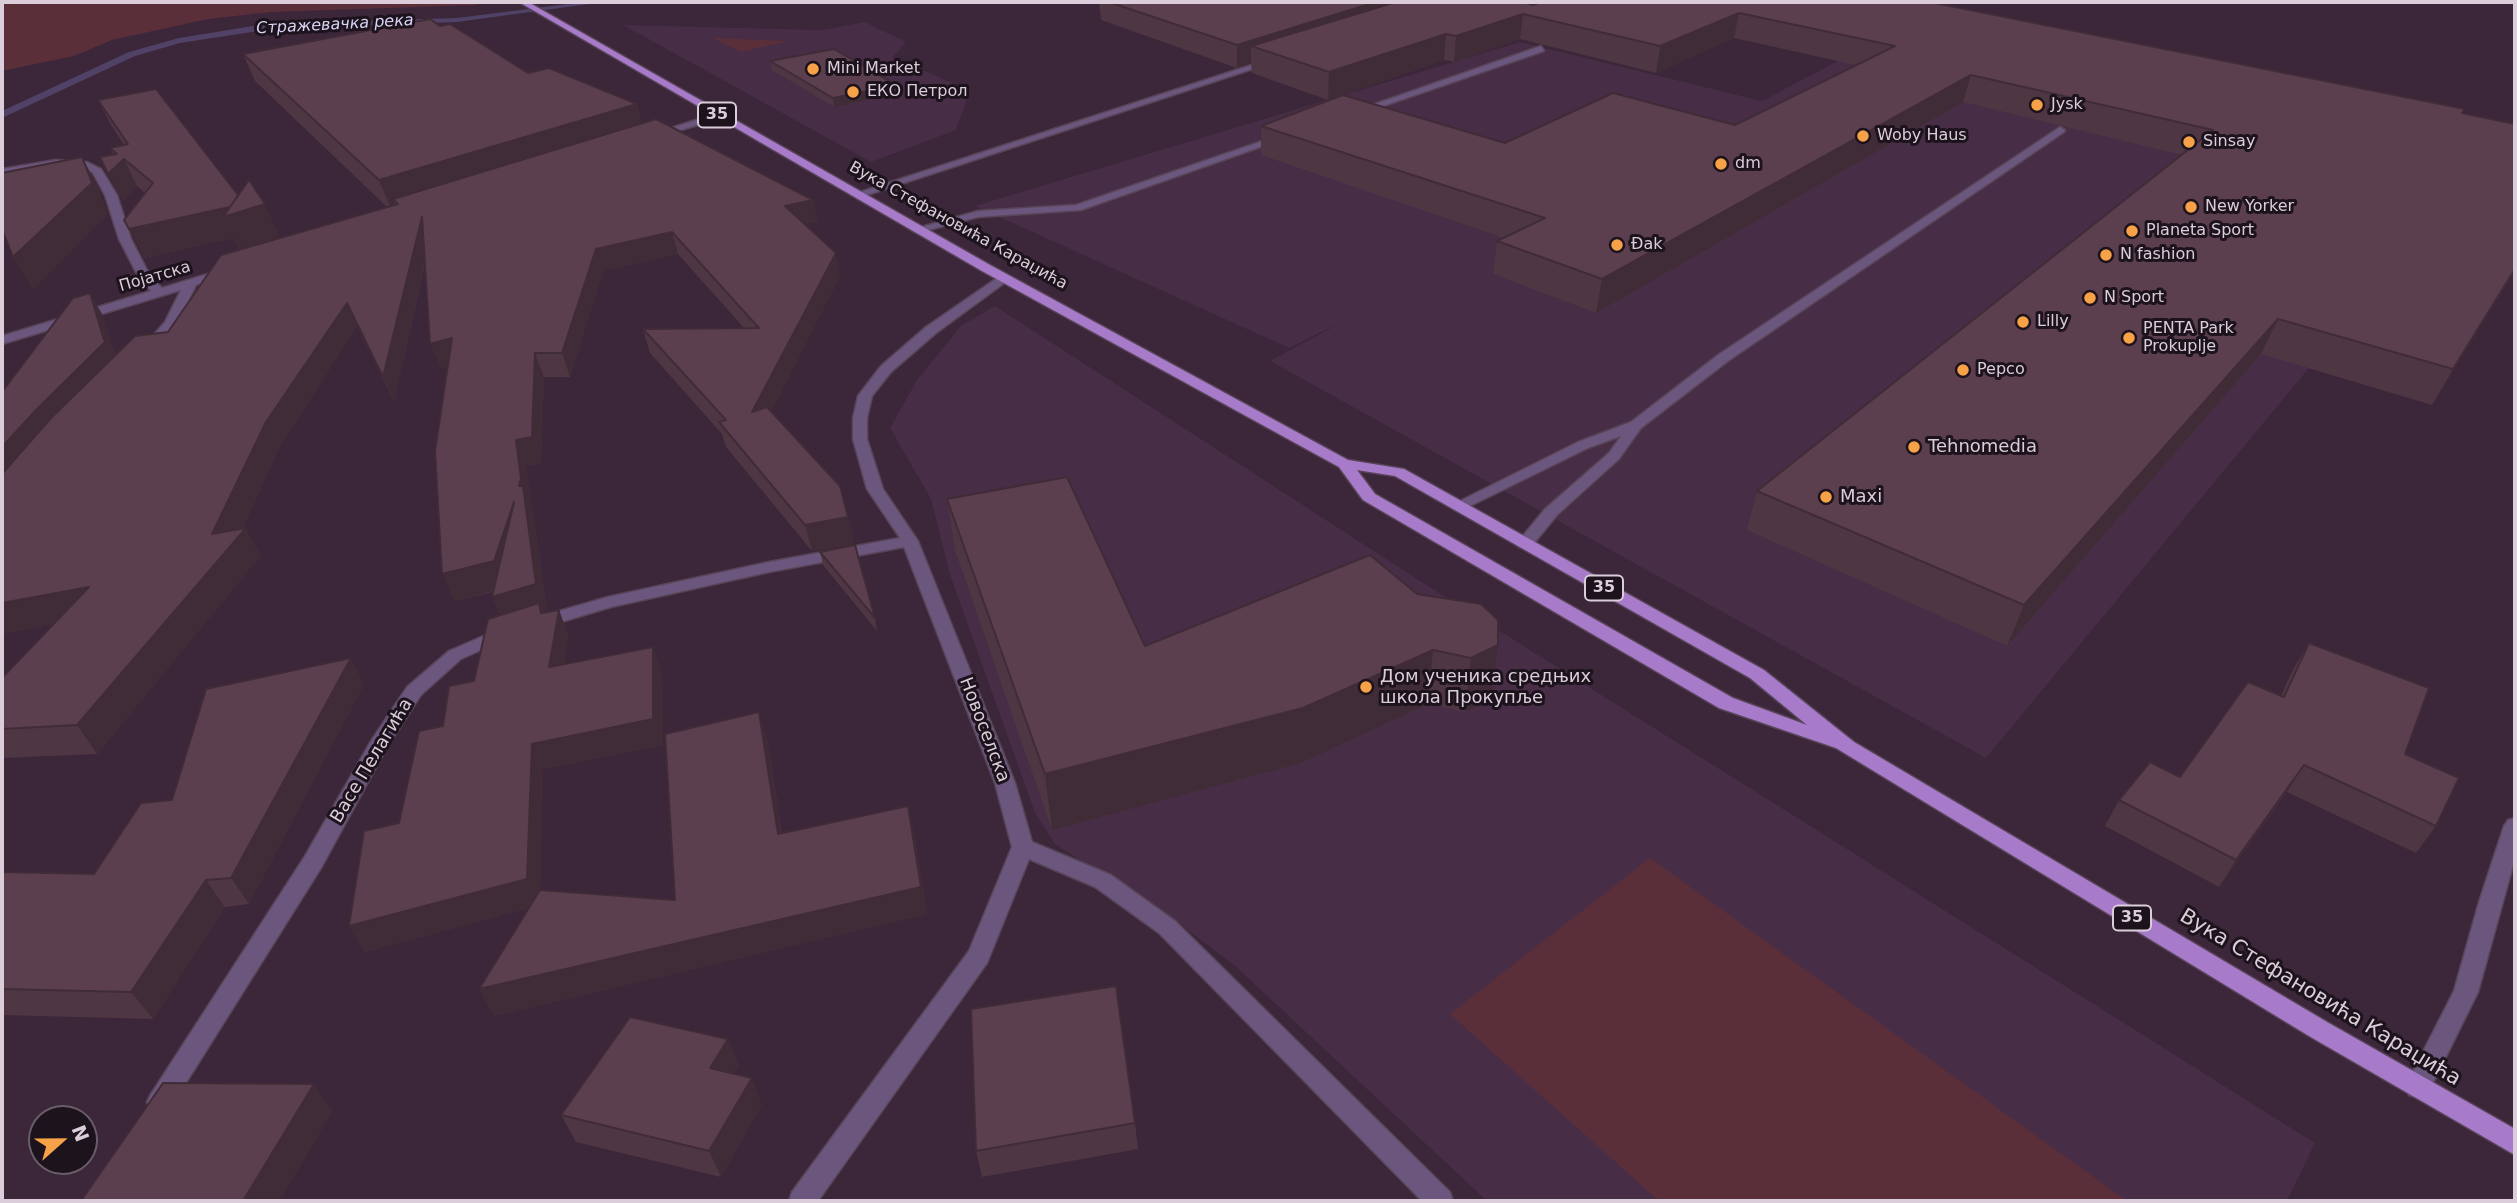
<!DOCTYPE html>
<meta charset="utf-8">
<style>
body{margin:0}
#map{position:relative;width:2517px;height:1203px;overflow:hidden;background:#3b263a;font-family:"DejaVu Sans",sans-serif}
canvas{display:block}
.frame{position:absolute;inset:0;border:4px solid #dbcdd9;pointer-events:none}
.north{position:absolute;left:28px;top:1105px;width:70px;height:70px;box-sizing:border-box;background:#1c131c;border:2px solid #685d68;border-radius:50%;rotate:69deg;font-size:19px;font-weight:700;line-height:28px;text-align:center;color:#dbcdd9}
.north::after{content:'';display:block;margin:auto;width:24px;height:32px;background:#f7a149;clip-path:polygon(50% 0,100% 100%,50% 72%,0 100%)}
</style>
<div id="map">
<canvas width="2517" height="1203"></canvas>
<div class="frame"></div>
<div class="north">N</div>
</div>
<script>
const g = document.querySelector('canvas').getContext('2d');
g.lineJoin = 'round';
function paint(path, color) {
  g.fillStyle = color;
  g.fill(path, 'evenodd');
}
function toPath(rows) {
  const path = new Path2D();
  for (const r of rows) {
    path.moveTo(r[0], r[1]);
    for (let i = 2; i < r.length; i += 2) path.lineTo(r[i], r[i + 1]);
  }
  return path;
}
function stroke(path, color, width, dash) {
  g.strokeStyle = color;
  g.lineWidth = width;
  g.lineCap = dash ? 'butt' : 'round';
  g.setLineDash(dash || []);
  g.stroke(path);
}
function label(font, color, halo, rows, align = 'center') {
  g.font = font + ' "DejaVu Sans",sans-serif';
  g.lineWidth = 6;
  g.setLineDash([]);
  g.textBaseline = 'middle';
  g.strokeStyle = halo;
  g.fillStyle = color;
  for (const [text, x, y, turn = 0] of rows) {
    g.save();
    g.translate(x, y);
    g.rotate((+turn || 0) * Math.PI / 180);
    g.textAlign = isNaN(turn) ? turn : align;
    if (halo) g.strokeText(text, 0, 0);
    g.fillText(text, 0, 0);
    g.restore();
  }
}
const built = toPath([
 [1923,16,2501,136,1986,758,1270,361,1342,322,1289,348,975,206,1520,42,1762,101],
 [865,22,906,42,893,57,970,91,956,130,871,162,623,25,822,30],
 [995,306,1428,586,2315,1143,2287,1201,1487,1201,1234,965,1174,920,1055,844,1035,813,950,575,931,499,890,428,917,380,961,326]
]);
const green = toPath([
 [2,2,472,2,477,5,271,12,208,19,112,40,74,56,2,71],
 [717,38,787,41,789,41,741,52,714,39],
 [1650,858,2127,1201,1659,1201,1450,1014]
]);
const stream = toPath([
 [583,2,604,2,457,22,265,30,180,43,135,56,2,118,2,111,129,52,179,38,265,24,457,18,583,2]
]);
const minor = toPath([
 [1541,46,1544,51,1360,114,1352,112,1541,46],
 [1270,59,1277,61,861,197,851,195,1270,59],
 [718,113,723,116,721,118,651,139,646,136,718,113],
 [2060,127,2065,130,2064,132,1728,361,1641,428,1619,459,1557,515,1531,547,1519,547,1517,543,1545,509,1609,453,1621,436,1588,448,1464,509,1458,511,1450,506,1578,442,1631,422,1718,355,2060,127],
 [1277,136,1286,138,1081,210,978,217,917,233,911,230,978,211,1076,205,1277,136],
 [56,160,87,162,101,169,117,195,131,239,150,276,162,288,224,269,230,273,196,285,178,324,152,353,142,353,140,350,165,322,181,290,2,344,2,336,151,291,139,278,119,239,105,195,93,173,85,168,56,166,2,175,2,169,56,160],
 [1003,274,1009,278,1007,281,936,333,891,372,872,396,867,418,867,439,883,489,918,541,1015,783,1032,842,1111,875,1175,921,1450,1192,1453,1201,1422,1201,1159,933,1095,887,1029,859,987,963,818,1201,789,1201,792,1192,969,951,1012,847,995,783,904,547,769,572,611,607,541,628,532,622,535,618,608,597,769,562,900,538,867,489,853,439,853,418,858,396,881,366,926,327,1003,274],
 [504,627,510,629,513,633,510,637,461,659,421,695,386,749,321,868,169,1110,160,1113,151,1110,147,1102,151,1094,305,856,371,741,407,687,449,651,504,627],
 [2515,818,2515,858,2478,992,2427,1095,2418,1098,2409,1095,2405,1087,2454,991,2479,902,2504,826,2508,820,2515,818]
]);
const major = toPath([
 [519,2,528,2,990,265,1348,460,1404,469,1764,670,1854,742,2327,1022,2515,1129,2515,1155,2309,1036,1836,748,1719,708,1363,500,1339,467,982,271,519,2],
 [1357,470,1395,476,1750,678,1807,725,1733,698,1375,494,1357,470]
]);
const wall = toPath([
 [1099,2,1523,2,1533,5,1930,2,2465,109,2463,113,2515,124,2515,271,2432,405,2261,354,2007,646,1747,530,1757,491,2182,155,1963,102,1596,313,1493,274,1497,241,1504,238,1261,155,1261,126,1328,100,1252,73,1251,63,1237,68,1101,20],
 [1734,38,1856,65,1735,125,1505,143,1343,95,1444,60,1454,62,1520,39,1656,73],
 [440,26,528,73,637,104,642,123,813,200,818,221,805,224,840,276,771,412,848,517,854,544,812,551,726,447,722,434,650,353,643,329,744,328,678,254,603,271,570,377,544,377,541,463,526,466,531,504,530,507,533,512,547,612,559,610,568,635,564,664,662,672,663,745,543,769,540,890,675,900,767,738,782,833,914,832,927,914,494,1016,479,989,529,908,365,952,349,926,399,823,443,726,474,681,500,616,493,592,454,601,448,366,440,368,425,264,394,401,357,326,279,448,242,529,261,555,97,754,2,758,2,678,53,624,2,634,2,392,90,293,103,316,112,346,116,354,168,332,238,249,233,238,144,258,145,193,137,186,122,201,113,154,110,148,124,145,111,125,98,100,238,195,280,238,387,207,255,81,243,54],
 [770,61,897,94,834,107,772,70],
 [947,499,1145,646,1417,594,1481,604,1491,700,1465,712,1428,704,1301,763,1052,830,955,550],
 [820,552,875,618,877,631,823,565],
 [2309,643,2405,754,2436,826,2416,853,2287,792,2219,887,2105,826,2119,800,2180,777,2281,696,2293,669],
 [364,684,249,904,225,907,153,1019,2,1015,2,872,94,874,172,800],
 [728,1039,739,1066,734,1073,762,1104,721,1177,576,1142,561,1115],
 [1135,1123,1138,1149,982,1177,976,1151]
]);
const shadedWall = toPath([
 [1376,2,1437,2,1251,46,1251,63,1237,68,1237,45],
 [1739,13,1734,38,1656,73,1660,46],
 [1523,14,1520,39,1454,62,1456,36],
 [1446,34,1444,60,1328,100,1329,72],
 [1971,75,1963,102,1596,313,1602,279],
 [896,85,897,94,834,107,833,98],
 [637,104,645,132,393,199,397,209,392,211,379,180],
 [82,157,98,187,108,214,33,290,13,257],
 [124,159,137,186,122,201,108,174],
 [813,200,818,221,790,227,785,206],
 [245,204,265,204,284,246,243,259,233,238,144,258,129,229],
 [422,217,430,239,394,401,383,377],
 [672,232,678,254,603,271,570,377,562,353,596,249],
 [836,253,840,276,759,437,752,412],
 [2515,269,2515,271,2432,405,2453,369],
 [90,293,103,316,112,346,121,363,2,492,2,447],
 [347,303,357,326,279,448,237,539,246,528,261,555,97,754,77,725,266,422],
 [2278,319,2261,354,2007,646,2024,605],
 [452,338,461,362,440,368,430,344],
 [535,353,544,377,541,463,526,466,531,504,530,507,533,512,547,612,503,624,492,597,519,486,516,440],
 [514,502,505,588,454,601,442,574],
 [848,517,854,544,812,551,805,525],
 [89,587,106,614,2,634,2,603],
 [559,610,568,635,560,692,549,667],
 [1498,645,1491,700,1465,712,1471,658],
 [653,647,662,672,663,745,543,769,540,905,365,952,349,926,532,744],
 [1433,650,1428,704,1301,763,1052,830,1045,774],
 [351,658,364,684,249,904,231,878],
 [759,712,767,738,786,861,778,834],
 [2304,765,2287,792,2219,887,2236,860],
 [908,806,914,832,927,914,494,1016,479,989],
 [206,880,225,907,153,1019,131,992],
 [728,1039,739,1066,721,1094,710,1068],
 [752,1078,762,1104,721,1177,709,1151],
 [314,1084,333,1111,280,1201,243,1201]
]);
const building = toPath([
 [1109,2,1376,2,1237,45,1109,2],
 [1396,2,1523,2,1533,5,1541,2,1930,2,2465,109,2462,113,2515,124,2515,269,2453,369,2278,319,2024,605,1757,491,2213,130,1971,75,1602,279,1497,241,1545,218,1261,126,1343,95,1505,143,1613,93,1735,125,1895,46,1739,13,1660,46,1523,14,1456,36,1446,34,1329,72,1251,46,1396,2],
 [430,19,440,26,450,24,528,73,549,68,637,104,379,180,243,54,430,19],
 [834,49,896,85,833,98,770,61,834,49],
 [156,89,238,195,230,207,129,229,124,220,153,183,124,159,108,174,100,157,117,154,110,148,128,144,98,100,156,89],
 [656,119,813,200,785,206,836,253,752,412,767,407,840,486,848,517,805,525,719,422,726,420,643,329,759,328,672,232,596,249,562,353,535,353,532,437,516,440,521,478,519,486,523,486,536,584,492,597,514,502,494,561,442,574,435,451,452,338,430,344,422,217,383,377,347,303,266,422,212,534,246,528,77,725,2,729,2,678,89,587,2,603,2,474,50,419,135,336,168,332,221,255,398,204,393,199,656,119],
 [82,157,92,183,13,257,2,229,2,173,82,157],
 [249,180,265,204,223,217,249,180],
 [90,293,104,340,108,339,36,410,2,447,2,392,73,298,90,293],
 [1067,477,1145,646,1370,555,1417,594,1481,604,1498,620,1498,645,1471,658,1433,650,1303,708,1045,774,947,499,1067,477],
 [855,545,875,618,820,552,855,545],
 [539,603,541,613,559,610,549,667,653,647,653,719,532,744,527,879,349,926,364,831,399,823,419,731,443,726,449,686,474,681,488,619,539,603],
 [2309,643,2429,688,2405,754,2459,778,2436,826,2304,765,2236,860,2119,800,2150,762,2180,777,2248,682,2284,697,2309,643],
 [351,658,231,878,206,880,131,992,2,989,2,872,94,874,141,803,172,800,206,689,351,658],
 [759,712,778,834,908,806,921,887,479,989,540,890,675,900,665,734,759,712],
 [1116,986,1135,1123,976,1151,971,1009,1116,986],
 [630,1017,728,1039,710,1068,752,1078,709,1151,561,1115,630,1017],
 [163,1083,314,1084,243,1201,81,1201,163,1083]
]);
const markers = [
 [813,69,7,"#f7a149"],
 [853,92,7,"#f7a149"],
 [2037,105,7,"#f7a149"],
 [1863,136,7,"#f7a149"],
 [2189,142,7,"#f7a149"],
 [1721,164,7,"#f7a149"],
 [2191,207,7,"#f7a149"],
 [2132,231,7,"#f7a149"],
 [1617,245,7,"#f7a149"],
 [2106,255,7,"#f7a149"],
 [2090,298,7,"#f7a149"],
 [2023,322,7,"#f7a149"],
 [2129,338,7,"#f7a149"],
 [1963,370,7,"#f7a149"],
 [1914,447,7,"#f7a149"],
 [1826,497,7,"#f7a149"],
 [1366,687,7,"#f7a149"]
];
const farWaternames = [
 ["Стражевачка река",335,25,-3]
];
const farPoinames = [
 ["Mini Market",827,69],
 ["ЕКО Петрол",867,92],
 ["Jysk",2051,105],
 ["Woby Haus",1877,136],
 ["Sinsay",2203,142],
 ["dm",1735,164],
 ["New Yorker",2205,207],
 ["Planeta Sport",2146,231],
 ["Đak",1631,245],
 ["N fashion",2120,255],
 ["N Sport",2104,298],
 ["Lilly",2037,322],
 ["PENTA Park",2143,329],
 ["Prokuplje",2143,347],
 ["Pepco",1977,370]
];
const shields = [
 [717,115,38],
 [1604,588,38],
 [2132,918,38]
];
const shieldNames = [
 ["35",717,115],
 ["35",1604,588],
 ["35",2132,918]
];
const farStreetnames = [
 ["Вука Стефановића Караџића",958,226,29],
 ["Појатска",155,277,-16]
];
const poiNames = [
 ["Tehnomedia",1928,447],
 ["Maxi",1840,497],
 ["Дом ученика средњих",1380,677],
 ["школа Прокупље",1380,698]
];
const streetNames = [
 ["Новоселска",984,730,69],
 ["Васе Пелагића",372,761,-59]
];
const nearStreetnames = [
 ["Вука Стефановића Караџића",2320,998,31]
];
paint(built, '#472d46');
paint(green, '#5a2f39');
paint(stream, '#504266');
stroke(minor, '#584457', 3);
stroke(major, '#584457', 3);
paint(minor, '#6b567d');
paint(major, '#a77bca');
paint(wall, '#4f3643');
paint(shadedWall, '#402c37');
paint(building, '#5c3f4e');
stroke(building, '#402c37', 2);
for (const [x, y, r, color] of markers) {
  const dot = new Path2D();
  dot.arc(x, y, r, 0, 2 * Math.PI);
  g.fillStyle = color;
  g.fill(dot);
  stroke(dot, '#1c131c', 2.5);
}
label('italic 16px', '#d7d4f5', '#1c131c', farWaternames);
label('16px', '#dbcdd9', '#1c131c', farPoinames, 'left');
for (const [x, y, w] of shields) {
  const box = new Path2D();
  box.roundRect(x - w / 2, y - 12.5, w, 25, 5);
  g.fillStyle = '#1c131c';
  g.fill(box);
  stroke(box, '#dbcdd9', 2);
}
label('bold 16px', '#dbcdd9', null, shieldNames);
label('16px', '#dbcdd9', '#1c131c', farStreetnames);
label('18px', '#dbcdd9', '#1c131c', poiNames, 'left');
label('18px', '#dbcdd9', '#1c131c', streetNames);
label('21px', '#dbcdd9', '#1c131c', nearStreetnames);
</script>
